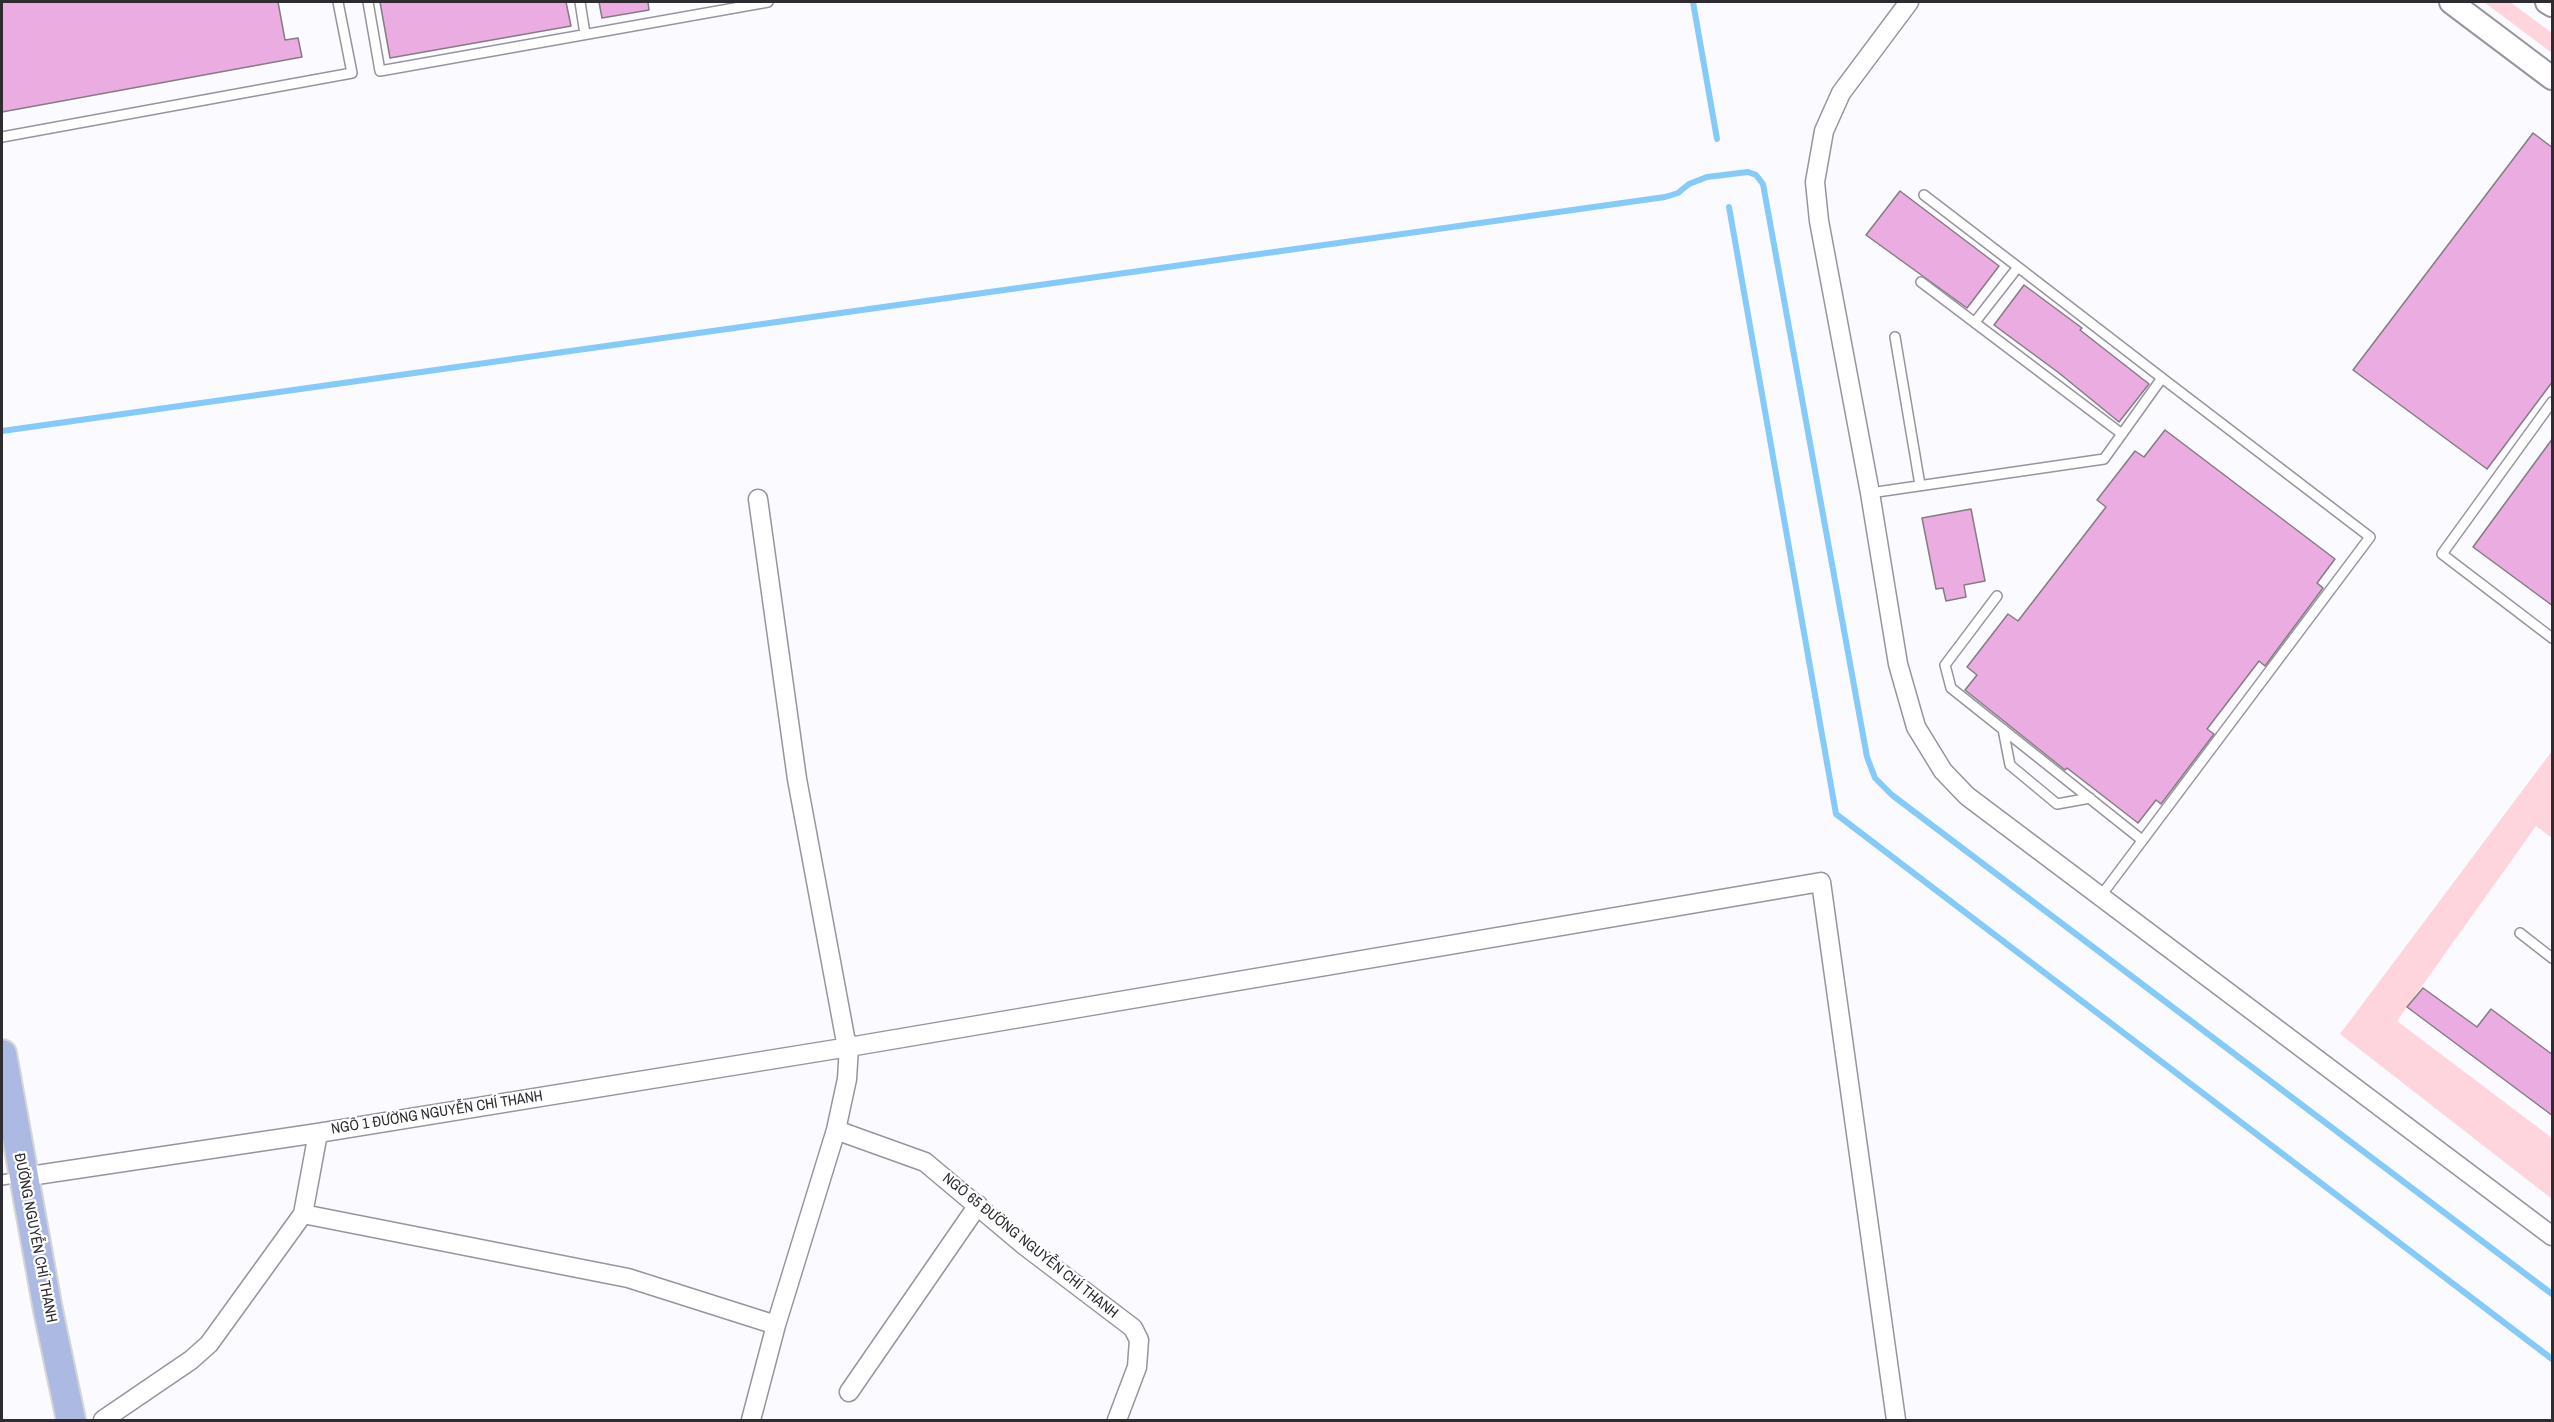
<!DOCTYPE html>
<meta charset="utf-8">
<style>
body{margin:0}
#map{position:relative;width:2554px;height:1422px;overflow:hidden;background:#fbfafe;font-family:"Archivo Narrow",sans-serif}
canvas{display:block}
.frame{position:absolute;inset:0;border:3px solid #2e2c30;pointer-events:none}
</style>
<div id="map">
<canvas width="2554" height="1422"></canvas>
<div class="frame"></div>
</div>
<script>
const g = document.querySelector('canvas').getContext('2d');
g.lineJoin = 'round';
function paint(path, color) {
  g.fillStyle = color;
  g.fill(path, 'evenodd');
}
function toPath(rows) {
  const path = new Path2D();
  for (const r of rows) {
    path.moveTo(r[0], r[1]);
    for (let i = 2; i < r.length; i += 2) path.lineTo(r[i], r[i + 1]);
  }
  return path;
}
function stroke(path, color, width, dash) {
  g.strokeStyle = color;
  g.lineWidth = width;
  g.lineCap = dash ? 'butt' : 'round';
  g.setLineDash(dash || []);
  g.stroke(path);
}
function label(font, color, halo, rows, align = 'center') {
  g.font = font + ' "Archivo Narrow",sans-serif';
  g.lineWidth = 4.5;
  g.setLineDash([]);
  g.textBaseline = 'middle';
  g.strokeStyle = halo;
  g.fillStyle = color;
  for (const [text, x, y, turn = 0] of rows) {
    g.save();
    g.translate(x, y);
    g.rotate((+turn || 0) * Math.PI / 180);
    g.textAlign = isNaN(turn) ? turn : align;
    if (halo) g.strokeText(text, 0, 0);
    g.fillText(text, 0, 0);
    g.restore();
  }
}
const green = toPath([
 [2484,2,2510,2,2552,33,2552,53],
 [2552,751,2552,838,2536,826,2397,1021,2552,1138,2552,1199,2340,1034]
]);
const stream = toPath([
 [1693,2,1717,139],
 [1729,207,1836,814,2552,1359],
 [2,431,1665,197,1678,193,1689,184,1707,177,1748,172,1756,175,1763,184,1867,757,1875,778,1892,795,2552,1294]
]);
const building = toPath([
 [2,2,278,2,285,40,298,38,302,57,2,112,2,2],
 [380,2,566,2,571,26,390,58,380,2],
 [599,2,648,2,649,10,602,18,599,2],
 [2533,133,2553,148,2553,381,2487,469,2353,370,2533,133],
 [1900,191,1999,266,1967,308,1866,235,1900,191],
 [2024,285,2082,328,2080,330,2149,384,2119,422,2059,373,1994,325,2024,285],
 [2165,430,2335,559,2317,583,2323,588,2265,666,2259,661,2207,729,2214,734,2161,804,2156,800,2138,823,2067,768,2065,770,1965,690,1977,675,1967,667,2008,614,2018,621,2106,507,2097,500,2135,451,2144,457,2165,430],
 [2553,438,2553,606,2473,547,2553,438],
 [1971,509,1985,581,1964,585,1966,597,1946,601,1943,588,1936,589,1922,518,1971,509],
 [2423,988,2477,1027,2491,1009,2553,1055,2553,1116,2407,1007,2423,988]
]);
const service = toPath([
 [368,2,380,71,768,2],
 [580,2,585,34],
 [2,137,352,73,338,2],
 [1924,195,2018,267,1975,322],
 [2018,267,2162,378],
 [1921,282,2122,434],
 [1895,337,1920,485],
 [2552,402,2442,554,2552,638],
 [1870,493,2104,459,2162,378,2370,537,2100,897],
 [1997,596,1945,665,1951,688,2142,840],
 [2003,729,2010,765,2057,804,2090,798],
 [2520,933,2552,958],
 [2,1180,20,1177]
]);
const minor = toPath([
 [1909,2,1841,93,1824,131,1815,182,1819,221,1870,493,1898,664,1916,727,1943,771,1967,796,2552,1236],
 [836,1130,925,1162,1025,1246,1133,1328,1139,1340,1137,1367,1117,1420],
 [23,1177,318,1133,849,1047,1821,882,1896,1420],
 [303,1214,628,1278,776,1325],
 [849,1392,978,1205],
 [103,1420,191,1360,209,1344,303,1214,318,1133],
 [751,1420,776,1325,836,1130,847,1079,849,1047,845,1037,797,779,758,499]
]);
const tertiary = toPath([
 [2451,2,2552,78],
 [2547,2,2552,5]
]);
const primary = toPath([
 [2,1054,48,1310,71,1420]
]);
const streetNames = [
 ["NGÕ 1 ĐƯỜNG NGUYỄN CHÍ THANH",437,1113,-9],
 ["ĐƯỜNG NGUYỄN CHÍ THANH",35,1238,79],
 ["NGÕ 65 ĐƯỜNG NGUYỄN CHÍ THANH",1030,1246,39]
];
paint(green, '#fed4dd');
stroke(stream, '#84cbfa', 6);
paint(building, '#ebade1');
stroke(building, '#857c83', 1.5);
stroke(service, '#97949e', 12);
stroke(minor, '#97949e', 21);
stroke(tertiary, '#97949e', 26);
stroke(primary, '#d5d5d6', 32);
stroke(service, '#fff', 9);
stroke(minor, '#fff', 18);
stroke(tertiary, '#fff', 22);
stroke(primary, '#acb9e3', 28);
label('15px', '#2e2c30', '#fff', streetNames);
</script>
